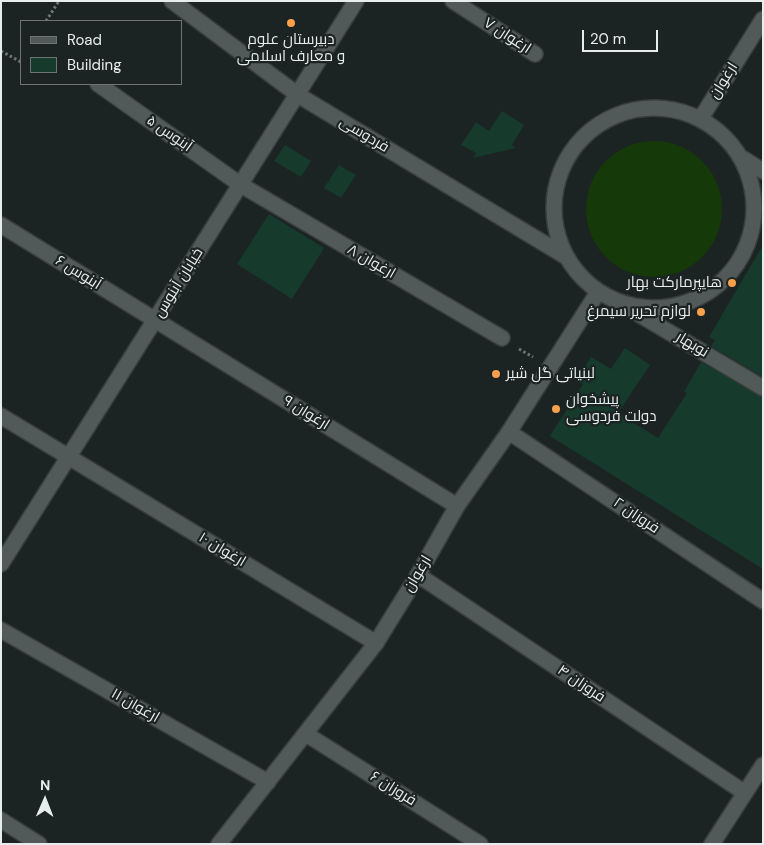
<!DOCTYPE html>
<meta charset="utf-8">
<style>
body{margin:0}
#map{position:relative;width:764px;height:845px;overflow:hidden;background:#1c2423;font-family:"DM Sans",sans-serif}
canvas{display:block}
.frame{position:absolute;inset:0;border:2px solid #e7ecec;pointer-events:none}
.legend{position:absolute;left:20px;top:20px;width:162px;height:65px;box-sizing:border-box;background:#1c2423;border:1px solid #6d7473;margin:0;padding:6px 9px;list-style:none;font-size:15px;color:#e7ecec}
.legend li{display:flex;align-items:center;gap:10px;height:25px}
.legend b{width:25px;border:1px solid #6d7473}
.north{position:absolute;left:20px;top:775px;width:50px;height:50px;-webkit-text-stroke:4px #1c2423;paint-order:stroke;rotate:1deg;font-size:14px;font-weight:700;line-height:20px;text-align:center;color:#e7ecec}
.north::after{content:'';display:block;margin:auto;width:18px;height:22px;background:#e7ecec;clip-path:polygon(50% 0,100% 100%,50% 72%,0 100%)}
.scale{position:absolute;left:582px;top:30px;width:76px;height:22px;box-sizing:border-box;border:2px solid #e7ecec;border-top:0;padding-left:6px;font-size:15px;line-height:18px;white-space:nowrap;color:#e7ecec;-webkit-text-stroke:4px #1c2423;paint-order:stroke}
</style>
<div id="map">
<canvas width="764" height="845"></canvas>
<div class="frame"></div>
<ul class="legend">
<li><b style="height:6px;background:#515a59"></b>Road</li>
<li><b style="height:14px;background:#163a2c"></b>Building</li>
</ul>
<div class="north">N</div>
<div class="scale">20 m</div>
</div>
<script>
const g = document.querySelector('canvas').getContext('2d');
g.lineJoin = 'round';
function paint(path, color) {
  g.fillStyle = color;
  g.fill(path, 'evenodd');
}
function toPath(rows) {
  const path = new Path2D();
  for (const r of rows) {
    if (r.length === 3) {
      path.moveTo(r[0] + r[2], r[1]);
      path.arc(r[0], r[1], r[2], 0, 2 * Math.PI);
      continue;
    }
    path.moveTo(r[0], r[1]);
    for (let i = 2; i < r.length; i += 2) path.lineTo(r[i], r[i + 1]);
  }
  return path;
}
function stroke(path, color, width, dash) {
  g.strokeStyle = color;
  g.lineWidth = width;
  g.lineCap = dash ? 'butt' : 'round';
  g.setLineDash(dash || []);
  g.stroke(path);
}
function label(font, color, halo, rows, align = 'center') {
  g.font = font + ' "DM Sans",Cairo,sans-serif';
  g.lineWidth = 4.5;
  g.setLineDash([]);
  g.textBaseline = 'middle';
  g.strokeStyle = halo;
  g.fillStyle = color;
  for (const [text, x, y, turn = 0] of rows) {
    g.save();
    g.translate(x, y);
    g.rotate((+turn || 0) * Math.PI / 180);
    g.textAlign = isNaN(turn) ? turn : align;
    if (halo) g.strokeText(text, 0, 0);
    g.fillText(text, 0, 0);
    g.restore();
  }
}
const green = toPath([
 [654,209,68]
]);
const building = toPath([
 [502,111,524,125,512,145,516,148,473,158,476,153,461,145,476,122,489,131],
 [285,145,311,161,301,177,274,161],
 [339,165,356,175,341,198,324,188],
 [269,214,324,248,292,299,237,264],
 [763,245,763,377,711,346,715,340,709,337],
 [625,348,650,365,618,413,658,438,687,393,684,392,701,362,763,397,763,569,550,436,583,384,576,381,591,357,611,369]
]);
const path = toPath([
 [46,21,59,1],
 [1,51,21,62],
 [519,349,533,357]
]);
const minor = toPath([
 [453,1,535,54],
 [98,84,241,185,502,338],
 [1,225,457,506],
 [620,303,763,388],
 [1,416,376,643],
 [509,432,763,601],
 [1,564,356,1],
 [418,575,745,793],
 [1,630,268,782],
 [306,734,480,844],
 [1,820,39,844],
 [712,844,763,765]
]);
const tertiary = toPath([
 [742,158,763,171],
 [219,844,376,643,418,575,457,506,509,432,598,292]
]);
const secondary = toPath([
 [172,1,298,95,565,256],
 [654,208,100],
 [701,118,763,19]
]);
const markers = [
 [291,23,5,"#f8a04b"],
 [732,283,5,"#f8a04b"],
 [701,312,5,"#f8a04b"],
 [496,374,5,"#f8a04b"],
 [556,409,5,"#f8a04b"]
];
const streetNames = [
 ["ارغوان ۷",507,36,33],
 ["ارغوان",724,81,-58],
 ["آبنوس ۵",169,134,35],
 ["فردوسی",364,135,31],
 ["ارغوان ۸",371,262,30],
 ["آبنوس ۶",78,273,32],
 ["خیابان آبنوس",179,283,-58],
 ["نوبهار",692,345,31],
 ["ارغوان ۹",306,413,32],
 ["فروزان ۲",636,516,34],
 ["ارغوان ۱۰",222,550,31],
 ["ارغوان",418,574,-59],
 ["فروزان ۴",581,684,34],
 ["ارغوان ۱۱",135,706,30],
 ["فروزان ۶",393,789,32]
];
const poiNames = [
 ["دبیرستان علوم",291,40,"center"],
 ["و معارف اسلامی",291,57,"center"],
 ["هایپرمارکت بهار",722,283],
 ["لوازم تحریر سیمرغ",691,312],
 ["لبنیاتی گل شیر",506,374,"left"],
 ["پیشخوان",566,400,"left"],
 ["دولت فردوسی",566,417,"left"]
];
paint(green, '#153909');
paint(building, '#163a2c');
stroke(minor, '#383e3e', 18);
stroke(tertiary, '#383e3e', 18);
stroke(secondary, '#383e3e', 18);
stroke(path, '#6e7574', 3, [2.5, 2.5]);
stroke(minor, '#515a59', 15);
stroke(tertiary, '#515a59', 15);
stroke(secondary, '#515a59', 15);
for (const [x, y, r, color] of markers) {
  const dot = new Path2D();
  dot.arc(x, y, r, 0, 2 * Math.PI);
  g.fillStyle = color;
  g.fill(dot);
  stroke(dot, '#1c2423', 2);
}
label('15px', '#e7ecec', '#1c2423', streetNames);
label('15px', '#e7ecec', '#1c2423', poiNames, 'right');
</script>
